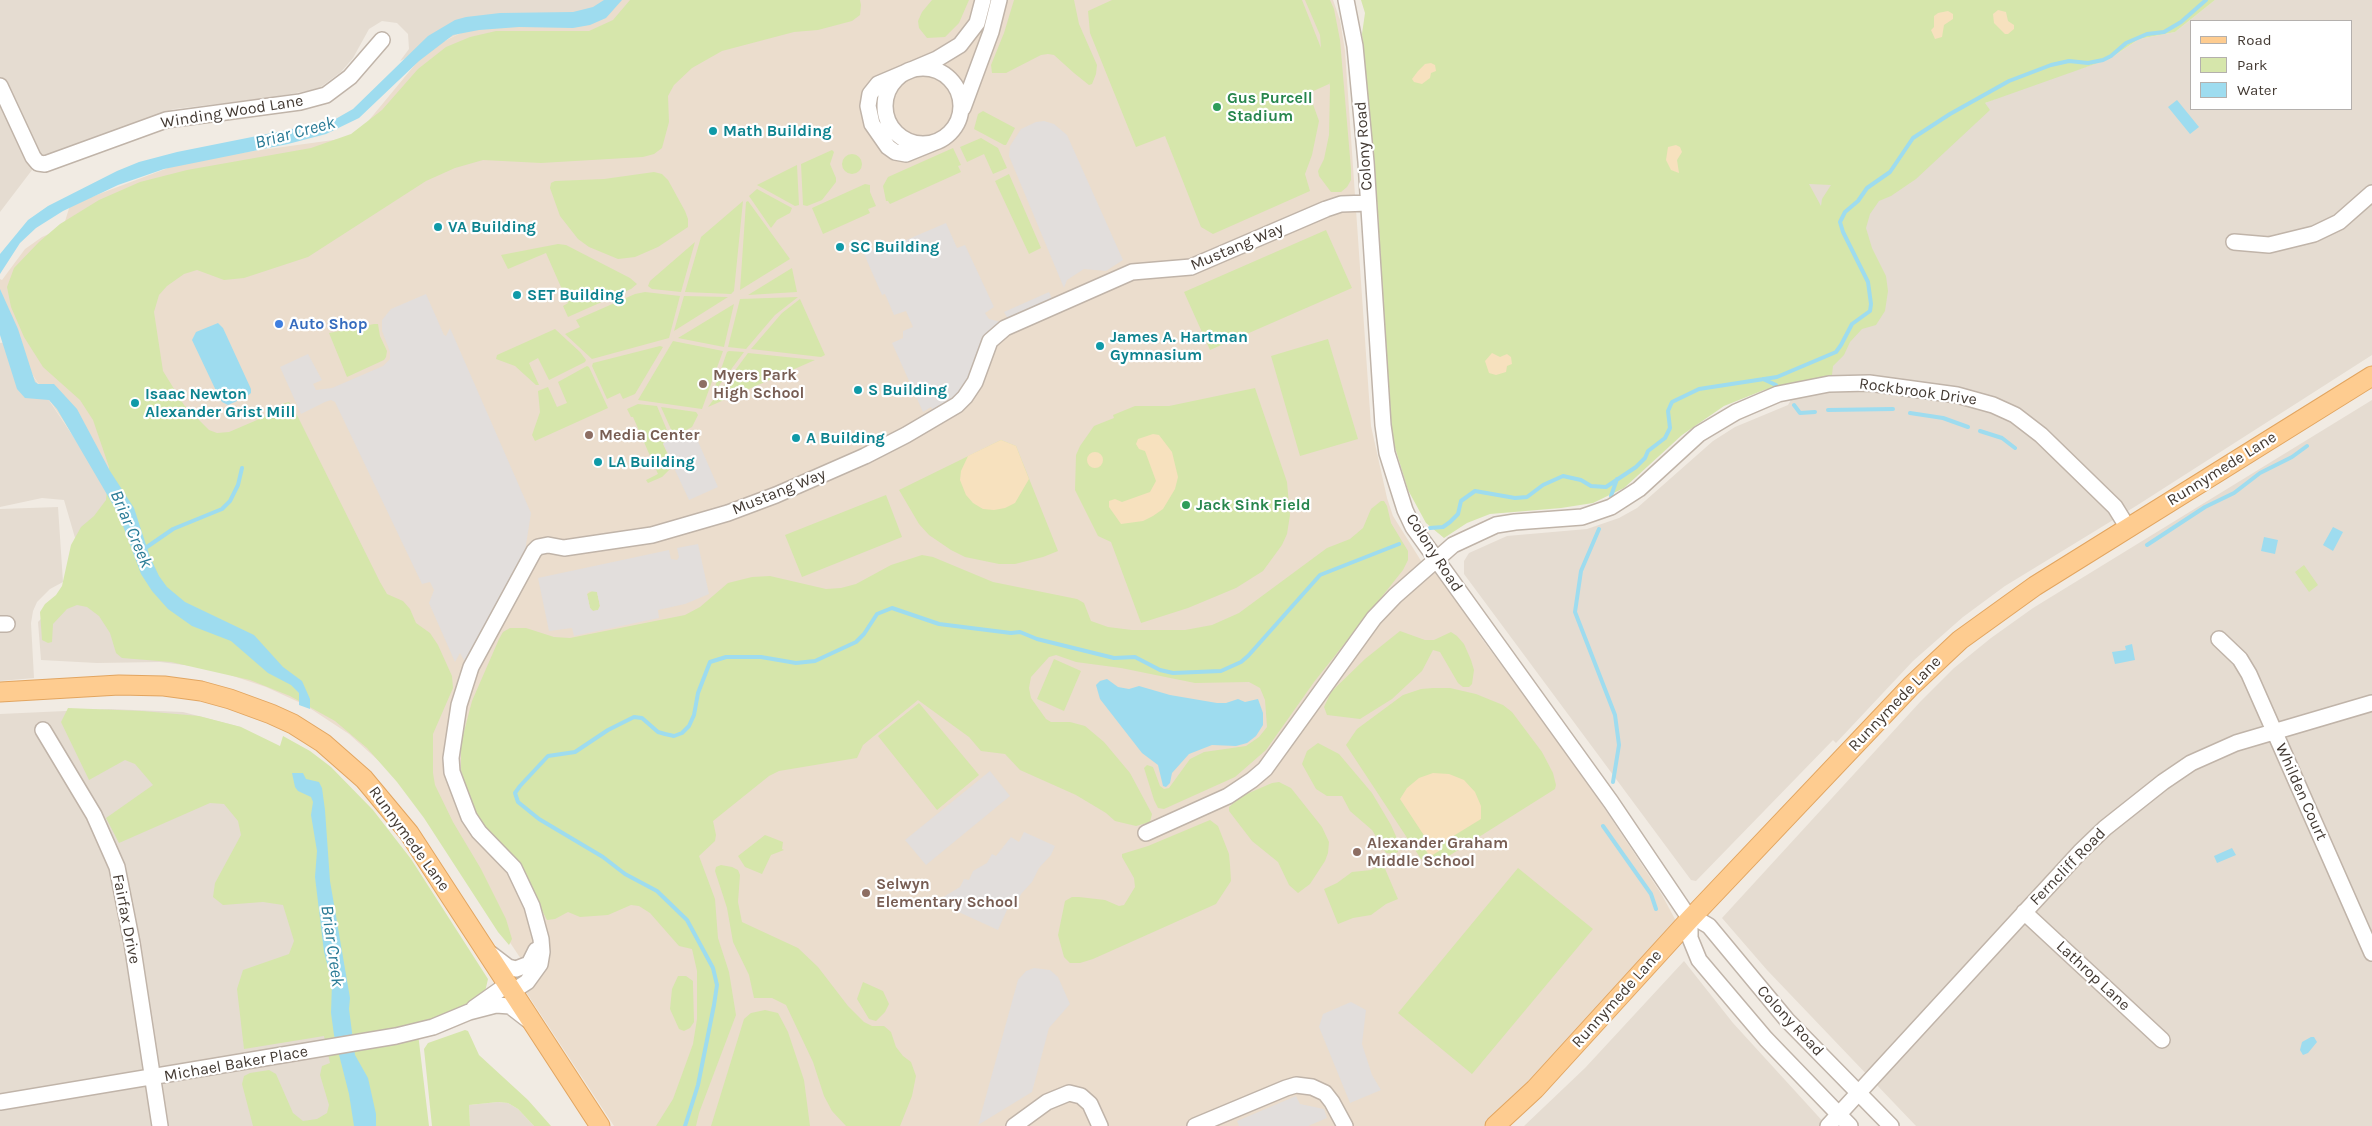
<!DOCTYPE html>
<style>
body{margin:0}
#map{position:relative;width:2372px;height:1126px;overflow:hidden;background:#f1ebe3;font-family:Karla,sans-serif}
canvas{display:block}
.legend{position:absolute;left:2190px;top:20px;width:162px;height:90px;box-sizing:border-box;background:#fff;border:1px solid #b4b0ad;margin:0;padding:6px 9px;list-style:none;font-size:15px;color:#433a33}
.legend li{display:flex;align-items:center;gap:10px;height:25px}
.legend b{width:25px;border:1px solid #b4b0ad}
</style>
<div id="map">
<canvas width="2372" height="1126"></canvas>
<ul class="legend">
<li><b style="height:6px;background:#fecc90"></b>Road</li>
<li><b style="height:14px;background:#d6e6ab"></b>Park</li>
<li><b style="height:14px;background:#9edcef"></b>Water</li>
</ul>
</div>
<script>
const g = document.querySelector('canvas').getContext('2d');
g.lineJoin = 'round';
function paint(path, color) {
  g.fillStyle = color;
  g.fill(path, 'evenodd');
}
function toPath(rows) {
  const path = new Path2D();
  for (const r of rows) {
    if (r.length === 3) {
      path.moveTo(r[0] + r[2], r[1]);
      path.arc(r[0], r[1], r[2], 0, 2 * Math.PI);
      continue;
    }
    path.moveTo(r[0], r[1]);
    for (let i = 2; i < r.length; i += 2) path.lineTo(r[i], r[i + 1]);
  }
  return path;
}
function stroke(path, color, width, dash) {
  g.strokeStyle = color;
  g.lineWidth = width;
  g.lineCap = dash ? 'butt' : 'round';
  g.setLineDash(dash || []);
  g.stroke(path);
}
function label(font, color, halo, rows, align = 'center') {
  g.font = font + ' Karla,sans-serif';
  g.lineWidth = 4.5;
  g.setLineDash([]);
  g.textBaseline = 'middle';
  g.strokeStyle = halo;
  g.fillStyle = color;
  for (const [text, x, y, turn = 0] of rows) {
    g.save();
    g.translate(x, y);
    g.rotate((+turn || 0) * Math.PI / 180);
    g.textAlign = isNaN(turn) ? turn : align;
    if (halo) g.strokeText(text, 0, 0);
    g.fillText(text, 0, 0);
    g.restore();
  }
}
const residential = toPath([
 [0,0,614,0,567,23,469,29,400,61,409,49,408,34,397,23,382,21,369,29,353,58,341,72,318,89,268,98,174,109,47,156,32,170,0,212],
 [2215,0,2372,0,2372,355,2136,506,2005,586,1963,617,1913,661,1836,743,1833,740,1696,881,1691,880,1464,574,1464,561,1469,553,1507,536,1587,529,1619,518,1637,508,1713,441,1735,427,1788,405,1811,366,1798,168,1949,118,2014,91,2109,59,2139,39,2175,32],
 [2191,21,2351,21,2351,109,2191,109],
 [10,342,101,478,224,673,208,668,160,662,97,663,41,660,38,622,85,572,64,500,42,498,0,507,0,343],
 [2372,400,2372,1126,1916,1126,1767,970,1722,918,1920,702,1954,668,1991,638,2033,608],
 [58,507,63,582,50,589,37,602,33,611,31,623,34,678,0,681,0,509],
 [109,709,183,712,241,727,249,739,362,1126,0,1126,0,714],
 [1684,961,1733,1023,1827,1126,1524,1126,1585,1068],
 [498,1102,508,1103,518,1109,534,1126,470,1126,469,1105]
]);
const education = toPath([
 [614,0,1333,0,1340,20,1345,51,1371,426,1387,498,1393,516,1423,564,1436,570,1482,639,1577,767,1662,895,1676,921,1557,1056,1484,1126,614,1126,520,983,531,974,441,839,402,786,380,762,349,734,305,705,266,687,224,673,102,479,0,326,0,279,2,280,25,249,42,237,63,228,70,205,189,160,355,137,428,49,469,29,567,23]
]);
const green = toPath([
 [630,0,860,0,861,5,860,15,852,21,818,30,794,32,722,51,692,68,674,85,668,96,669,122,662,148,654,154,643,157,541,163,483,160,455,168,426,181,308,257,244,278,224,280,197,270,184,274,167,286,159,295,154,312,163,371,184,405,209,430,217,433,229,432,264,417,282,404,289,402,294,409,380,582,387,594,403,601,410,609,416,623,430,633,438,645,452,676,453,688,433,734,433,773,435,785,453,822,481,869,506,919,512,939,509,945,498,932,424,818,397,782,367,748,335,721,290,696,250,680,171,662,122,658,116,653,110,633,99,616,87,607,77,605,67,609,53,624,52,642,48,643,42,640,40,612,45,604,56,595,62,586,71,545,81,527,94,516,106,500,109,467,93,420,80,400,43,367,24,337,11,307,7,287,14,268,39,242,60,224,99,200,140,182,187,170,311,148,351,134,382,110,418,69,446,47,470,37,496,31,589,31,613,20],
 [932,0,969,0,959,23,945,37,927,38,919,28,918,21,922,12],
 [1014,0,1074,0,1079,24,1097,65,1096,74,1092,84,1089,85,1074,73,1054,55,1048,54,1041,55,1006,73,992,73,991,65,1004,33],
 [1112,0,1302,0,1321,48,1320,35,1305,0,1330,0,1334,9,1340,40,1351,169,1351,180,1347,187,1341,192,1331,192,1319,176,1318,171,1324,159,1329,135,1330,86,1329,82,1329,84,1309,93,1319,121,1312,155,1305,174,1310,191,1213,234,1201,227,1165,136,1136,147,1090,33,1088,11],
 [1361,0,2215,0,2175,32,2139,39,2109,59,1985,103,1990,110,1916,179,1891,196,1879,201,1870,214,1866,228,1872,248,1886,276,1888,291,1885,311,1876,325,1862,329,1850,342,1844,355,1833,366,1832,375,1764,390,1724,406,1682,435,1624,488,1593,503,1561,508,1490,514,1467,523,1444,538,1426,523,1408,490,1393,441,1387,377,1378,213,1362,34,1365,13],
 [1809,184,1831,185,1822,199,1821,206],
 [983,111,1015,128,1006,145,1004,145,974,129,978,114],
 [981,138,998,148,1007,168,993,174,984,154,967,162,960,147],
 [953,148,961,165,958,166,961,172,890,204,888,201,886,201,883,186,888,177],
 [832,150,834,152,830,164,836,178,836,182,822,200,807,206,803,205,801,164],
 [852,164,10],
 [797,165,799,205,795,206,757,185],
 [654,172,662,174,668,180,685,211,688,219,688,227,658,247,635,257,618,259,589,247,578,239,560,216,550,188,551,183,555,181,604,179],
 [1009,174,1041,248,1029,254,995,181],
 [865,184,870,185,870,192,876,206,868,209,870,213,823,234,812,208],
 [757,189,792,208,790,213,777,220,771,228,749,196],
 [743,201,734,291,731,294,685,292,701,237],
 [748,201,790,259,740,290,746,202],
 [1326,230,1352,288,1210,350,1184,292],
 [695,242,681,292,652,289,648,286,650,281],
 [558,244,566,245,630,278,637,284,631,289,568,317,563,306,568,303,546,253,508,269,501,255],
 [792,268,797,292,748,295],
 [645,292,680,296,669,338,592,359,565,334,580,327,576,320,635,294],
 [684,296,728,297,674,331],
 [798,297,775,315,746,349,728,347,740,299],
 [800,299,825,355,821,357,751,349,782,313],
 [734,304,724,347,678,338],
 [374,324,378,324,380,336,387,351,386,357,384,360,347,377,329,333],
 [555,329,580,352,586,360,585,362,549,380,538,358,529,363,539,385,536,385,515,366,496,359,497,355],
 [1328,339,1358,439,1300,456,1271,356],
 [673,341,723,351,702,409,638,400],
 [660,346,663,347,635,394,623,399,620,393,607,399,592,366,593,363],
 [729,351,744,352,712,395,727,352],
 [748,353,815,360,708,407],
 [587,366,589,367,608,408,535,441,532,435,540,412,538,391,548,387,557,407,567,403,558,382],
 [1255,388,1287,482,1290,515,1287,534,1282,545,1263,571,1236,588,1188,608,1141,623,1111,542,1098,536,1075,490,1076,455,1080,446,1094,426,1114,418,1113,415,1135,406,1169,406],
 [638,404,657,406,671,440,663,444,673,466,662,477,648,483,646,480,658,474,633,417,631,417,627,409],
 [661,407,696,412,698,415,692,427,674,436],
 [1001,440,1016,446,1058,551,1043,557,1015,564,999,564,965,557,951,550,929,535,919,524,899,490],
 [886,495,902,537,802,577,785,535],
 [1381,501,1384,501,1387,506,1391,523,1408,551,1408,560,1403,570,1314,682,1266,750,1235,777,1164,809,1158,808,1154,800,1144,768,1147,765,1153,767,1160,786,1164,789,1169,788,1190,759,1204,752,1246,746,1259,737,1267,727,1265,700,1260,688,1249,682,1195,683,1121,668,1076,662,1056,655,1049,657,1031,677,1029,688,1031,698,1046,719,1051,722,1070,722,1085,726,1104,742,1130,773,1152,814,1150,822,1136,826,1115,821,1106,813,1076,795,1020,770,1005,754,981,751,969,737,918,700,863,745,857,758,779,771,769,776,713,821,716,835,715,841,699,856,715,899,718,938,729,972,736,1015,699,1113,696,1126,656,1126,673,1099,693,1044,697,1019,697,971,692,949,679,946,650,913,639,906,631,905,608,915,580,917,568,912,555,919,547,920,538,903,483,826,471,802,461,770,461,743,472,701,499,639,503,632,510,628,526,628,554,637,570,638,685,615,700,607,728,583,752,577,770,576,826,589,841,588,856,584,891,565,922,555,933,557,993,582,1077,599,1084,603,1091,621,1108,627,1132,630,1185,630,1212,625,1239,613,1327,548,1350,539,1363,528,1371,509],
 [2304,565,2318,585,2309,592,2295,572],
 [594,590,597,592,600,606,598,610,593,611,590,608,587,594],
 [1400,631,1425,640,1434,640,1451,632,1457,636,1464,644,1471,660,1474,670,1472,684,1469,687,1463,687,1458,683,1440,652,1433,650,1422,671,1392,699,1360,719,1327,715,1324,707,1331,692,1365,659],
 [1054,659,1081,671,1064,711,1037,699],
 [1433,688,1450,688,1476,694,1503,705,1512,712,1542,752,1553,773,1556,785,1555,789,1436,864,1421,859,1346,745,1357,729,1403,695,1421,689],
 [919,703,979,775,937,810,878,736],
 [68,708,142,711,199,716,241,727,280,746,283,736,310,751,331,767,373,810,411,859,488,979,485,992,458,1011,417,1025,429,1126,253,1126,242,1084,244,1076,250,1073,269,1070,276,1074,293,1113,303,1121,317,1119,327,1113,329,1105,320,1075,322,1066,330,1063,324,1036,244,1049,237,989,243,970,289,954,294,941,283,905,263,902,223,905,213,897,215,883,241,835,238,821,224,804,210,803,119,843,106,818,153,785,135,764,125,760,89,780,61,722],
 [1318,743,1339,754,1372,793,1391,825,1399,843,1398,852,1394,854,1386,853,1372,830,1350,811,1342,796,1327,796,1316,789,1302,764,1307,751],
 [1279,782,1291,788,1322,827,1329,842,1328,853,1325,861,1310,884,1298,893,1289,885,1278,862,1252,841,1229,811,1229,807,1242,796,1272,783],
 [1210,820,1218,826,1229,854,1230,865,1231,881,1216,904,1093,959,1080,963,1070,963,1064,957,1058,935,1065,901,1072,897,1079,897,1105,900,1119,906,1124,905,1135,887,1134,878,1122,857,1122,854,1148,846],
 [765,835,783,842,782,849,784,850,771,855,762,874,745,867,738,856],
 [1383,864,1398,899,1386,904,1371,915,1353,918,1338,924,1324,889,1337,883,1352,872,1371,870],
 [721,865,732,867,738,870,740,875,738,902,742,922,798,948,818,967,848,1006,864,1022,872,1026,884,1026,891,1032,896,1047,903,1056,911,1062,916,1076,912,1096,900,1126,846,1126,832,1111,824,1096,813,1062,786,1005,772,998,754,998,749,975,733,942,727,908,715,871,716,867],
 [1518,868,1593,929,1472,1074,1398,1013],
 [678,976,686,976,693,981,693,985,694,1022,690,1028,684,1031,679,1029,670,1009,672,989],
 [863,982,883,991,889,1004,885,1012,876,1021,869,1019,857,999],
 [765,1010,778,1013,788,1032,804,1080,810,1126,711,1126,744,1019,751,1013],
 [465,1030,468,1031,479,1055,528,1100,551,1126,534,1126,518,1109,508,1103,498,1102,469,1105,470,1126,432,1126,424,1049,428,1043]
]);
const sand = toPath([
 [1998,10,2006,12,2008,21,2014,25,2014,29,2008,34,2005,34,1994,23,1993,14],
 [1948,11,1953,14,1953,19,1944,25,1942,37,1935,39,1931,30,1934,27,1934,16,1938,13],
 [1431,63,1435,65,1436,71,1431,73,1430,78,1422,84,1414,82,1412,79,1418,71,1425,64],
 [1676,145,1680,147,1682,152,1677,160,1679,173,1671,170,1666,160,1668,147],
 [1492,353,1500,357,1507,354,1511,357,1512,364,1507,366,1506,372,1496,375,1489,373,1485,361],
 [1153,434,1159,435,1172,452,1178,477,1175,489,1163,509,1153,516,1143,521,1121,524,1109,507,1109,501,1115,499,1122,502,1150,492,1156,481,1145,451,1139,449,1136,444,1138,439],
 [1001,440,1016,446,1029,479,1015,503,1005,508,994,510,983,509,973,503,966,495,960,480,961,471,968,456],
 [1095,460,8],
 [1433,773,1449,774,1464,780,1475,792,1481,806,1481,819,1442,843,1439,851,1431,856,1428,854,1424,847,1427,840,1400,799,1407,788,1419,778]
]);
const parking = toPath([
 [1044,121,1054,124,1067,135,1123,260,1106,271,1084,269,1067,280,1064,288,1009,156,1010,146,1021,129,1036,122],
 [946,223,957,248,965,245,994,307,985,313,989,319,1001,322,1008,319,1004,312,1049,292,1058,311,999,339,939,422,931,407,923,412,892,343,903,338,903,331,913,327,906,311,894,315,885,294,882,295,864,254,875,249,883,250],
 [426,294,444,335,446,336,450,328,531,513,525,551,465,662,460,653,455,662,429,603,434,590,430,582,422,584,335,402,331,400,325,402,301,414,280,367,308,354,322,380,313,384,316,390,332,388,383,366,390,359,390,352,382,331,382,320,391,309],
 [693,430,718,487,689,500,675,470,684,465,682,460,673,464,663,443],
 [698,544,709,594,685,604,658,610,659,618,574,636,572,628,549,631,538,578,669,550,671,559,677,560,679,557,677,548],
 [589,591,597,592,600,606,598,610,593,611,590,608,587,594],
 [990,771,1010,796,926,865,905,840],
 [1024,832,1055,846,1051,855,1039,868,1032,882,1021,894,1017,903,1011,901,998,930,941,904,945,896,960,887,964,879,969,880,973,871,987,863,992,854,996,856,1011,837,1019,842],
 [1034,968,1050,970,1058,977,1070,1004,1049,1028,1032,1092,978,1125,1018,980,1026,971],
 [1351,1002,1366,1010,1362,1044,1372,1075,1381,1090,1350,1103,1319,1027,1323,1014],
 [1296,1096,1300,1104,1324,1109,1327,1118,1308,1126,1239,1126,1237,1121]
]);
const water = toPath([
 [604,0,622,0,606,18,590,25,573,28,519,27,479,30,453,35,419,61,359,118,326,134,288,144,164,169,118,185,63,211,36,228,20,243,0,274,0,254,28,220,48,206,117,171,139,162,177,152,332,121,353,109,428,36,455,20,466,17,500,13,573,12,593,7],
 [2177,100,2199,127,2190,134,2168,107],
 [0,289,18,329,35,382,38,384,54,384,77,409,110,471,134,508,150,557,159,576,167,587,185,602,254,635,283,667,302,681,310,699,310,709,299,705,299,693,291,685,268,673,231,641,192,626,168,609,152,591,141,574,119,515,57,409,49,400,25,398,17,389,0,335],
 [218,323,223,328,251,389,251,393,246,397,228,405,222,402,219,397,192,340,196,332],
 [2333,527,2343,532,2333,551,2323,545],
 [2264,537,2278,540,2275,554,2261,551],
 [2132,644,2135,660,2115,664,2112,652,2126,650,2125,646],
 [1107,679,1118,687,1129,689,1139,686,1170,695,1217,703,1226,703,1238,699,1245,702,1258,699,1263,713,1263,725,1256,736,1247,743,1236,746,1212,745,1189,754,1172,773,1170,783,1166,787,1163,786,1158,765,1142,753,1100,699,1096,685,1100,681],
 [292,773,303,773,306,779,319,782,322,788,325,810,330,881,350,998,349,1009,355,1055,368,1078,376,1114,376,1126,354,1126,349,1094,334,1035,331,1013,332,983,324,952,315,877,317,851,311,815,313,802,311,797,298,791,295,787],
 [2232,848,2236,855,2217,863,2214,856],
 [2311,1037,2314,1037,2317,1042,2308,1053,2303,1055,2300,1050,2302,1042]
]);
const stream = toPath([
 [1763,379,1776,385],
 [1794,405,1800,413,1815,412],
 [1828,410,1893,409],
 [1910,413,1943,418,1968,427],
 [1980,431,2002,438,2015,448],
 [1611,496,1617,479],
 [1430,528,1443,527,1450,522,1458,514,1461,501,1475,491,1515,498,1527,497,1543,485,1563,476,1581,480,1591,486,1606,487,1636,467,1645,458,1648,451,1665,438,1670,428,1668,411,1672,402,1699,389,1777,377,1836,352,1841,345,1852,324,1870,311,1871,304,1868,282,1843,232,1840,222,1845,212,1858,201,1867,188,1890,172,1913,138,1950,114,2009,81,2051,65,2069,61,2088,63,2103,60,2111,56,2126,43,2147,34,2164,32,2181,22,2206,0],
 [1599,529,1581,571,1575,612,1615,715,1619,745,1613,782],
 [2147,545,2205,507,2234,493,2260,473,2292,457,2307,446],
 [144,549,173,529,222,509,230,501,238,485,242,468],
 [1603,826,1651,894,1656,909],
 [685,1126,698,1085,714,1005,717,985,713,968,687,920,657,891,625,874,603,857,539,819,518,802,515,793,520,786,548,756,575,752,608,730,634,717,642,718,658,732,665,734,674,736,682,733,689,726,694,715,698,693,710,662,726,657,761,657,796,663,815,661,856,642,864,634,877,614,892,608,939,624,1011,633,1020,632,1037,639,1114,658,1135,657,1160,670,1173,673,1221,671,1241,662,1248,656,1320,575,1399,544]
]);
const minor = toPath([
 [1346,0,1355,46,1366,162,1383,425,1387,453,1405,510,1413,527,1611,802,1690,919,1690,938,1699,960,1766,1039,1850,1126],
 [923,106,38],
 [0,86,33,157,38,163,45,164,166,120,300,102,326,95,350,77,382,40],
 [963,108,991,32,999,0],
 [938,141,906,154,895,152,888,147,872,124,868,106,870,94,878,84,937,59,960,45,977,23,983,0],
 [2234,242,2269,245,2314,234,2339,222,2372,193],
 [0,624,7,624],
 [2219,639,2240,659,2249,674,2372,953],
 [43,730,94,815,117,867,132,943,160,1126],
 [1146,833,1228,796,1252,780,1265,769,1374,618,1395,596,1453,545,1496,525,1515,522,1582,517,1611,507,1639,489,1699,434,1736,412,1778,394,1829,384,1869,383,1957,395,1993,405,2015,415,2041,435,2115,507,2128,528],
 [2024,912,2162,1040],
 [1690,919,1697,919,1709,926,1787,1020,1891,1126],
 [491,954,508,967,516,969,529,964,536,950],
 [513,991,527,982,540,964,542,952,541,939,532,906,514,868,479,832,469,817,452,772,451,758,459,705,471,667,534,551,538,547,548,545,564,548,652,535,728,513,776,495,865,456,906,435,957,405,965,397,975,382,990,341,1005,328,1132,272,1191,267,1326,209,1341,204,1368,203],
 [474,1008,508,984],
 [0,1102,396,1036,433,1027,469,1012,496,1005,510,1006,528,1020],
 [1014,1126,1047,1102,1069,1093,1081,1096,1090,1104,1100,1126],
 [1195,1126,1286,1088,1296,1085,1312,1087,1325,1093,1332,1102,1345,1126],
 [1828,1126,2080,852,2105,828,2163,782,2191,763,2236,743,2372,703]
]);
const major = toPath([
 [0,692,119,685,164,686,201,691,230,699,271,714,293,724,323,743,364,779,409,833,600,1126],
 [1495,1126,1535,1089,1690,919,1911,686,1960,640,2035,586,2372,376]
]);
const markers = [
 [1217,107,5,"#2e9e5b"],
 [713,131,5,"#0f9aa8"],
 [438,227,5,"#0f9aa8"],
 [840,247,5,"#0f9aa8"],
 [517,295,5,"#0f9aa8"],
 [279,324,5,"#3f7fe0"],
 [1100,346,5,"#0f9aa8"],
 [703,384,5,"#8d6e63"],
 [858,390,5,"#0f9aa8"],
 [135,403,5,"#0f9aa8"],
 [589,435,5,"#8d6e63"],
 [796,438,5,"#0f9aa8"],
 [598,462,5,"#0f9aa8"],
 [1186,505,5,"#2e9e5b"],
 [1357,852,5,"#8d6e63"],
 [866,893,5,"#8d6e63"]
];
const leisureNames = [
 ["Gus Purcell",1227,98],
 ["Stadium",1227,116],
 ["Jack Sink Field",1196,505]
];
const streetNames = [
 ["Winding Wood Lane",232,112,-9],
 ["Colony Road",1364,146,-94],
 ["Mustang Way",1237,247,-23],
 ["Rockbrook Drive",1918,392,8],
 ["Runnymede Lane",2222,469,-32],
 ["Mustang Way",779,492,-22],
 ["Colony Road",1434,553,57],
 ["Runnymede Lane",1895,704,-46],
 ["Whilden Court",2301,792,66],
 ["Runnymede Lane",409,839,54],
 ["Ferncliff Road",2068,867,-46],
 ["Fairfax Drive",126,919,79],
 ["Lathrop Lane",2093,976,43],
 ["Runnymede Lane",1617,999,-48],
 ["Colony Road",1790,1021,47],
 ["Michael Baker Place",236,1064,-10]
];
const cultureNames = [
 ["Math Building",723,131],
 ["VA Building",448,227],
 ["SC Building",850,247],
 ["SET Building",527,295],
 ["James A. Hartman",1110,337],
 ["Gymnasium",1110,355],
 ["S Building",868,390],
 ["Isaac Newton",145,394],
 ["Alexander Grist Mill",145,412],
 ["A Building",806,438],
 ["LA Building",608,462]
];
const shopNames = [
 ["Auto Shop",289,324]
];
const educationNames = [
 ["Myers Park",713,375],
 ["High School",713,393],
 ["Media Center",599,435],
 ["Alexander Graham",1367,843],
 ["Middle School",1367,861],
 ["Selwyn",876,884],
 ["Elementary School",876,902]
];
const waterNames = [
 ["Briar Creek",295,133,-15],
 ["Briar Creek",131,529,67],
 ["Briar Creek",332,946,82]
];
paint(residential, '#e5dcd1');
paint(education, '#ebddcd');
paint(green, '#d6e6ab');
paint(sand, '#f7e1be');
paint(parking, '#e2dedc');
paint(water, '#9edcef');
stroke(stream, '#9edcef', 4);
stroke(minor, '#c0b4a9', 18);
stroke(major, '#e2a560', 21);
stroke(minor, '#fff', 15);
stroke(major, '#fecc90', 19);
for (const [x, y, r, color] of markers) {
  const dot = new Path2D();
  dot.arc(x, y, r, 0, 2 * Math.PI);
  g.fillStyle = color;
  g.fill(dot);
  stroke(dot, '#fff', 2);
}
label('bold 16px', '#27864d', '#fff', leisureNames, 'left');
label('16px', '#433a33', '#fff', streetNames);
label('bold 16px', '#0d838f', '#fff', cultureNames, 'left');
label('bold 16px', '#366cbe', '#fff', shopNames, 'left');
label('bold 16px', '#785e54', '#fff', educationNames, 'left');
label('italic 18px', '#2a7b96', '#fff', waterNames);
</script>
